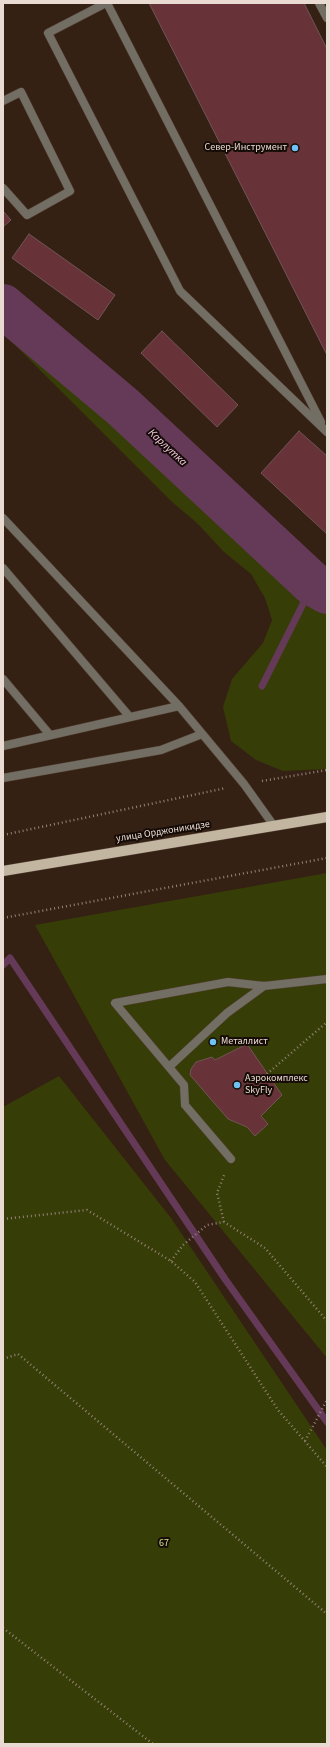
<!DOCTYPE html>
<meta charset="utf-8">
<style>
body{margin:0}
#map{position:relative;width:330px;height:1747px;overflow:hidden;background:#352014;font-family:"Source Sans 3",sans-serif}
canvas{display:block}
.frame{position:absolute;inset:0;border:4px solid #e9dad2;pointer-events:none}
</style>
<div id="map">
<canvas width="330" height="1747"></canvas>
<div class="frame"></div>
</div>
<script>
const g = document.querySelector('canvas').getContext('2d');
g.lineJoin = 'round';
function paint(path, color) {
  g.fillStyle = color;
  g.fill(path, 'evenodd');
}
function toPath(rows) {
  const path = new Path2D();
  for (const r of rows) {
    path.moveTo(r[0], r[1]);
    for (let i = 2; i < r.length; i += 2) path.lineTo(r[i], r[i + 1]);
  }
  return path;
}
function stroke(path, color, width, dash) {
  g.strokeStyle = color;
  g.lineWidth = width;
  g.lineCap = dash ? 'butt' : 'round';
  g.setLineDash(dash || []);
  g.stroke(path);
}
function label(font, color, halo, rows, align = 'center') {
  g.font = font + ' "Source Sans 3",sans-serif';
  g.lineWidth = 4;
  g.setLineDash([]);
  g.textBaseline = 'middle';
  g.strokeStyle = halo;
  g.fillStyle = color;
  for (const [text, x, y, turn = 0] of rows) {
    g.save();
    g.translate(x, y);
    g.rotate((+turn || 0) * Math.PI / 180);
    g.textAlign = isNaN(turn) ? turn : align;
    if (halo) g.strokeText(text, 0, 0);
    g.fillText(text, 0, 0);
    g.restore();
  }
}
const green = toPath([
 [3,291,135,391,327,572,327,769,283,771,256,760,231,741,223,707,232,679,263,643,272,620,265,598,251,574,224,552,197,523,172,502,3,333],
 [327,873,327,1358,165,1160,35,925],
 [59,1076,171,1218,327,1450,327,1744,3,1744,3,1107]
]);
const stream = toPath([
 [262,686,313,584],
 [3,965,10,958,225,1279,327,1422]
]);
const river = toPath([
 [3,306,123,407,313,584,327,592]
]);
const building = toPath([
 [149,3,304,3,327,49,327,355,149,3],
 [3,211,11,220,3,227,3,211],
 [29,234,115,295,98,320,12,258,29,234],
 [162,331,238,405,217,427,141,353,162,331],
 [299,431,327,456,327,534,261,473,299,431],
 [247,1044,282,1095,261,1116,268,1124,255,1136,247,1127,228,1119,190,1075,191,1069,196,1062,212,1057,215,1060,247,1044]
]);
const path = toPath([
 [262,781,327,770],
 [3,835,226,788],
 [3,918,327,858],
 [267,1074,327,1022],
 [3,1219,87,1210,171,1261,195,1282,278,1410,327,1467],
 [224,1222,217,1193,225,1173],
 [171,1261,183,1245,207,1225,224,1222,265,1248,327,1321],
 [3,1359,18,1354,327,1614],
 [305,1441,327,1400],
 [3,1628,153,1744]
]);
const service = toPath([
 [106,3,48,33,180,291,327,432],
 [107,3,321,422],
 [319,3,327,18],
 [3,101,21,92,70,191,27,215,3,188],
 [3,518,179,706,244,784,274,826],
 [3,568,129,716],
 [3,679,50,735],
 [3,746,179,706],
 [3,778,161,750,202,734],
 [169,1067,227,1013,264,986],
 [231,1159,185,1105,184,1085,115,1003,228,982,264,986,327,979]
]);
const primary = toPath([
 [3,871,327,817]
]);
const markers = [
 [295,148,4,"#6fc2f4"],
 [213,1042,4,"#6fc2f4"],
 [237,1085,4,"#6fc2f4"]
];
const poiNames = [
 ["Север-Инструмент",287,148,"right"],
 ["Металлист",221,1042],
 ["Аэрокомплекс",245,1079],
 ["SkyFly",245,1091]
];
const streetNames = [
 ["улица Орджоникидзе",163,832,-9]
];
const parkNames = [
 ["67",164,1544]
];
const waterNames = [
 ["Карлутка",167,448,43]
];
paint(green, '#363d06');
stroke(stream, '#653a58', 7);
stroke(river, '#653a58', 44);
paint(building, '#673339');
stroke(building, '#715456', 1);
stroke(service, '#523e32', 9);
stroke(primary, '#523e32', 11);
stroke(path, '#948278', 2.5, [1, 3]);
stroke(service, '#736e63', 8);
stroke(primary, '#c2b6a0', 10);
for (const [x, y, r, color] of markers) {
  const dot = new Path2D();
  dot.arc(x, y, r, 0, 2 * Math.PI);
  g.fillStyle = color;
  g.fill(dot);
  stroke(dot, '#160c07', 1.5);
}
label('10px', '#e9dad2', '#160c07', poiNames, 'left');
label('10px', '#e9dad2', '#160c07', streetNames);
label('10px', '#d4e393', '#160c07', parkNames);
label('italic 11px', '#fccfeb', '#160c07', waterNames);
</script>
